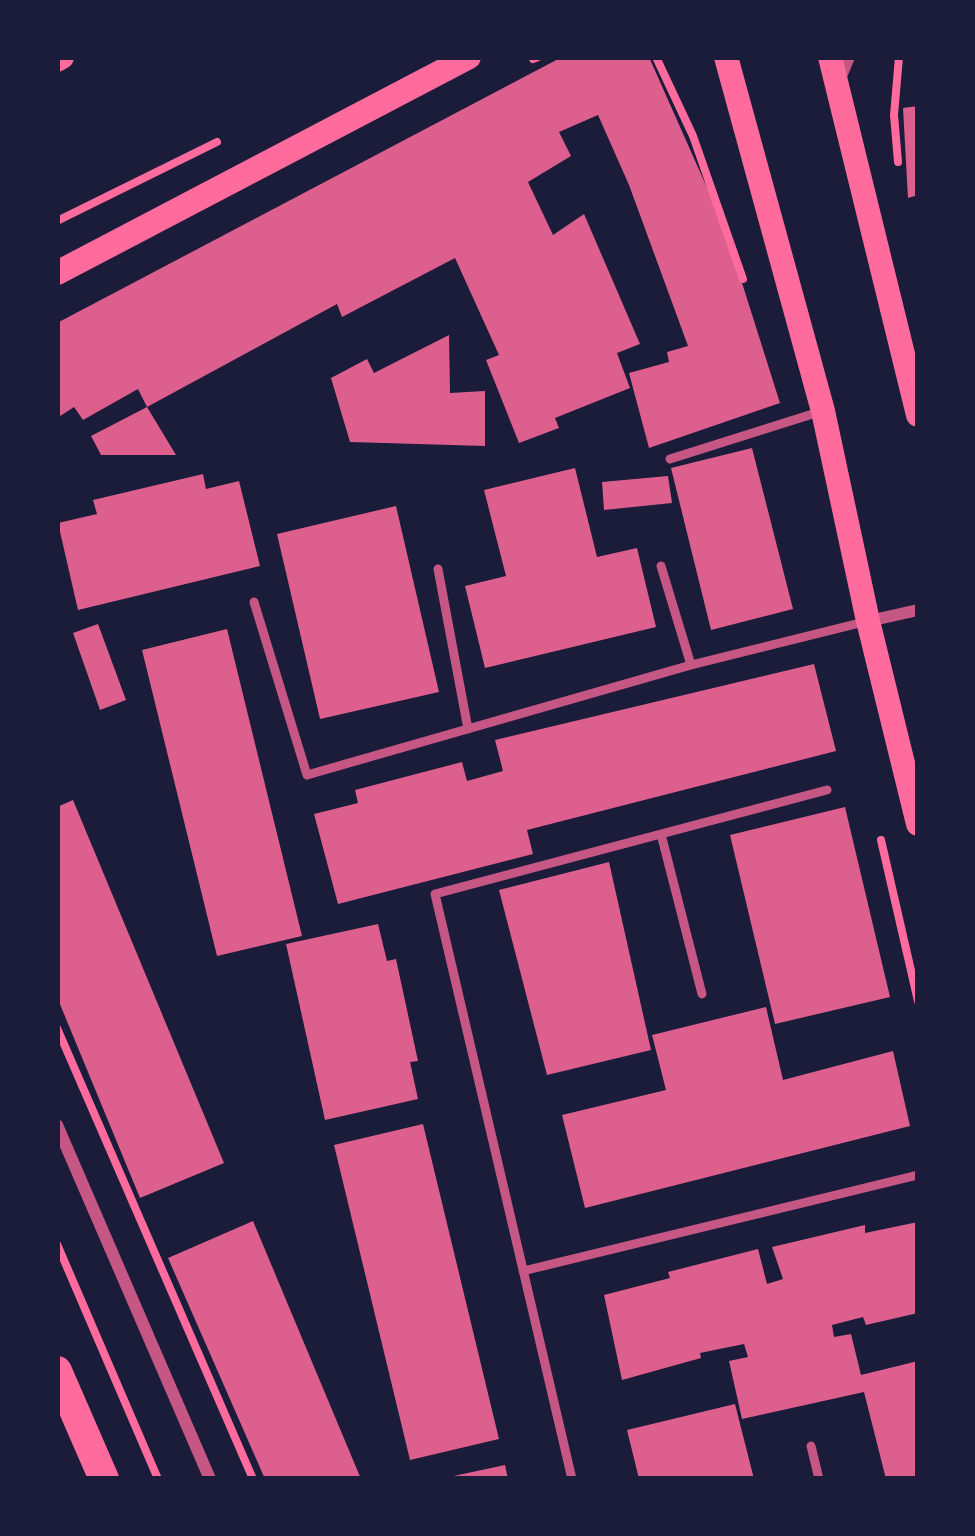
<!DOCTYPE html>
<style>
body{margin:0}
#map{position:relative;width:975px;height:1536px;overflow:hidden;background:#1b1b3a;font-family:"Asap Condensed",sans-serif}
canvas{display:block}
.frame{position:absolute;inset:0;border:60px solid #1b1b3a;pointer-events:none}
</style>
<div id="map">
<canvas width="975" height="1536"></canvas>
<div class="frame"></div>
</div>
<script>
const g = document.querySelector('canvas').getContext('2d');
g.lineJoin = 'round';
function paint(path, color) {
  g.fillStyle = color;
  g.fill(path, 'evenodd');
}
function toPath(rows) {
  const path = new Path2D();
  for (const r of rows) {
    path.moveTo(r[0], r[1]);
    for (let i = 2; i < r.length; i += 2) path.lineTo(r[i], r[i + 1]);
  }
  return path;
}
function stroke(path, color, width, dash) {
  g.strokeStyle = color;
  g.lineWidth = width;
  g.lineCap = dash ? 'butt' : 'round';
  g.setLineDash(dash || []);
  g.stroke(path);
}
const building = toPath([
 [562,57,649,57,724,226,780,403,649,448,629,373,669,362,667,352,688,346,629,185,598,115,559,132,571,156,528,182,553,235,584,214,640,344,617,353,630,388,555,418,559,428,519,443,486,360,499,355,455,258,342,317,337,304,147,407,138,389,83,420,74,407,57,418,57,323],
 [918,106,918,195,908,198,903,108],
 [449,335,450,393,485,391,485,446,350,442,331,378,367,359,374,373],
 [147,407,176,455,101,455,91,436],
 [752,448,793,609,711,630,671,468],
 [575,468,597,557,637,548,656,627,485,668,465,586,506,576,484,490],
 [203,474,206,489,239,481,260,566,78,610,58,523,97,514,93,500],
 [668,476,672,503,604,510,602,482],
 [396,506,439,692,320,719,277,534],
 [98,624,126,700,100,710,73,633],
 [227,629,302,936,217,956,142,650],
 [814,664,836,751,527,830,533,854,338,904,314,814,358,803,355,790,462,762,467,781,503,771,495,740],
 [73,800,224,1163,140,1198,57,997,57,807],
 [845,807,890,997,775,1024,730,835],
 [609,862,651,1050,547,1075,499,890],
 [378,924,387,961,396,959,418,1061,410,1062,418,1099,325,1120,286,944],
 [766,1007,783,1080,893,1051,910,1126,585,1208,562,1115,666,1090,652,1035],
 [423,1124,499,1439,410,1460,334,1145],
 [253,1221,361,1479,265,1479,168,1258],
 [918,1222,918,1313,866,1325,863,1317,832,1325,834,1337,851,1334,861,1375,918,1361,918,1479,886,1479,864,1392,742,1419,729,1361,748,1357,744,1344,700,1353,701,1358,622,1380,604,1295,670,1278,668,1272,758,1249,767,1284,783,1279,772,1247,865,1225,865,1233],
 [735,1404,754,1479,639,1479,627,1430],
 [505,1465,508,1479,449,1479,449,1477]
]);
const path = toPath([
 [656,57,693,136,743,279],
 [533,59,538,57],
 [898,162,894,115,899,57],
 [57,221,217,142],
 [881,840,918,1001],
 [57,1028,253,1479],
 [57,1244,158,1479]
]);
const service = toPath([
 [670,459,819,412],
 [661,566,691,665],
 [438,569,468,729],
 [254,602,307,775,691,665,868,621],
 [661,834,827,790],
 [523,1271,918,1175],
 [811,1446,819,1479],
 [572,1479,435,894,661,834,702,994]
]);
const minor = toPath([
 [839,81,849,57],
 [869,621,918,610],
 [57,1125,210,1479]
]);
const secondary = toPath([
 [726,57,823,411,868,621,918,824],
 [830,57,918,415],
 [57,60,62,57],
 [57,273,469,57]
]);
const primary = toPath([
 [57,1371,104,1479]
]);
paint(building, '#dd5f8e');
stroke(path, '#ff6b9d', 8);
stroke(service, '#c65784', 9);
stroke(minor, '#c65784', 12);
stroke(secondary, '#ff6b9d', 24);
stroke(primary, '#ff6b9d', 30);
</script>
